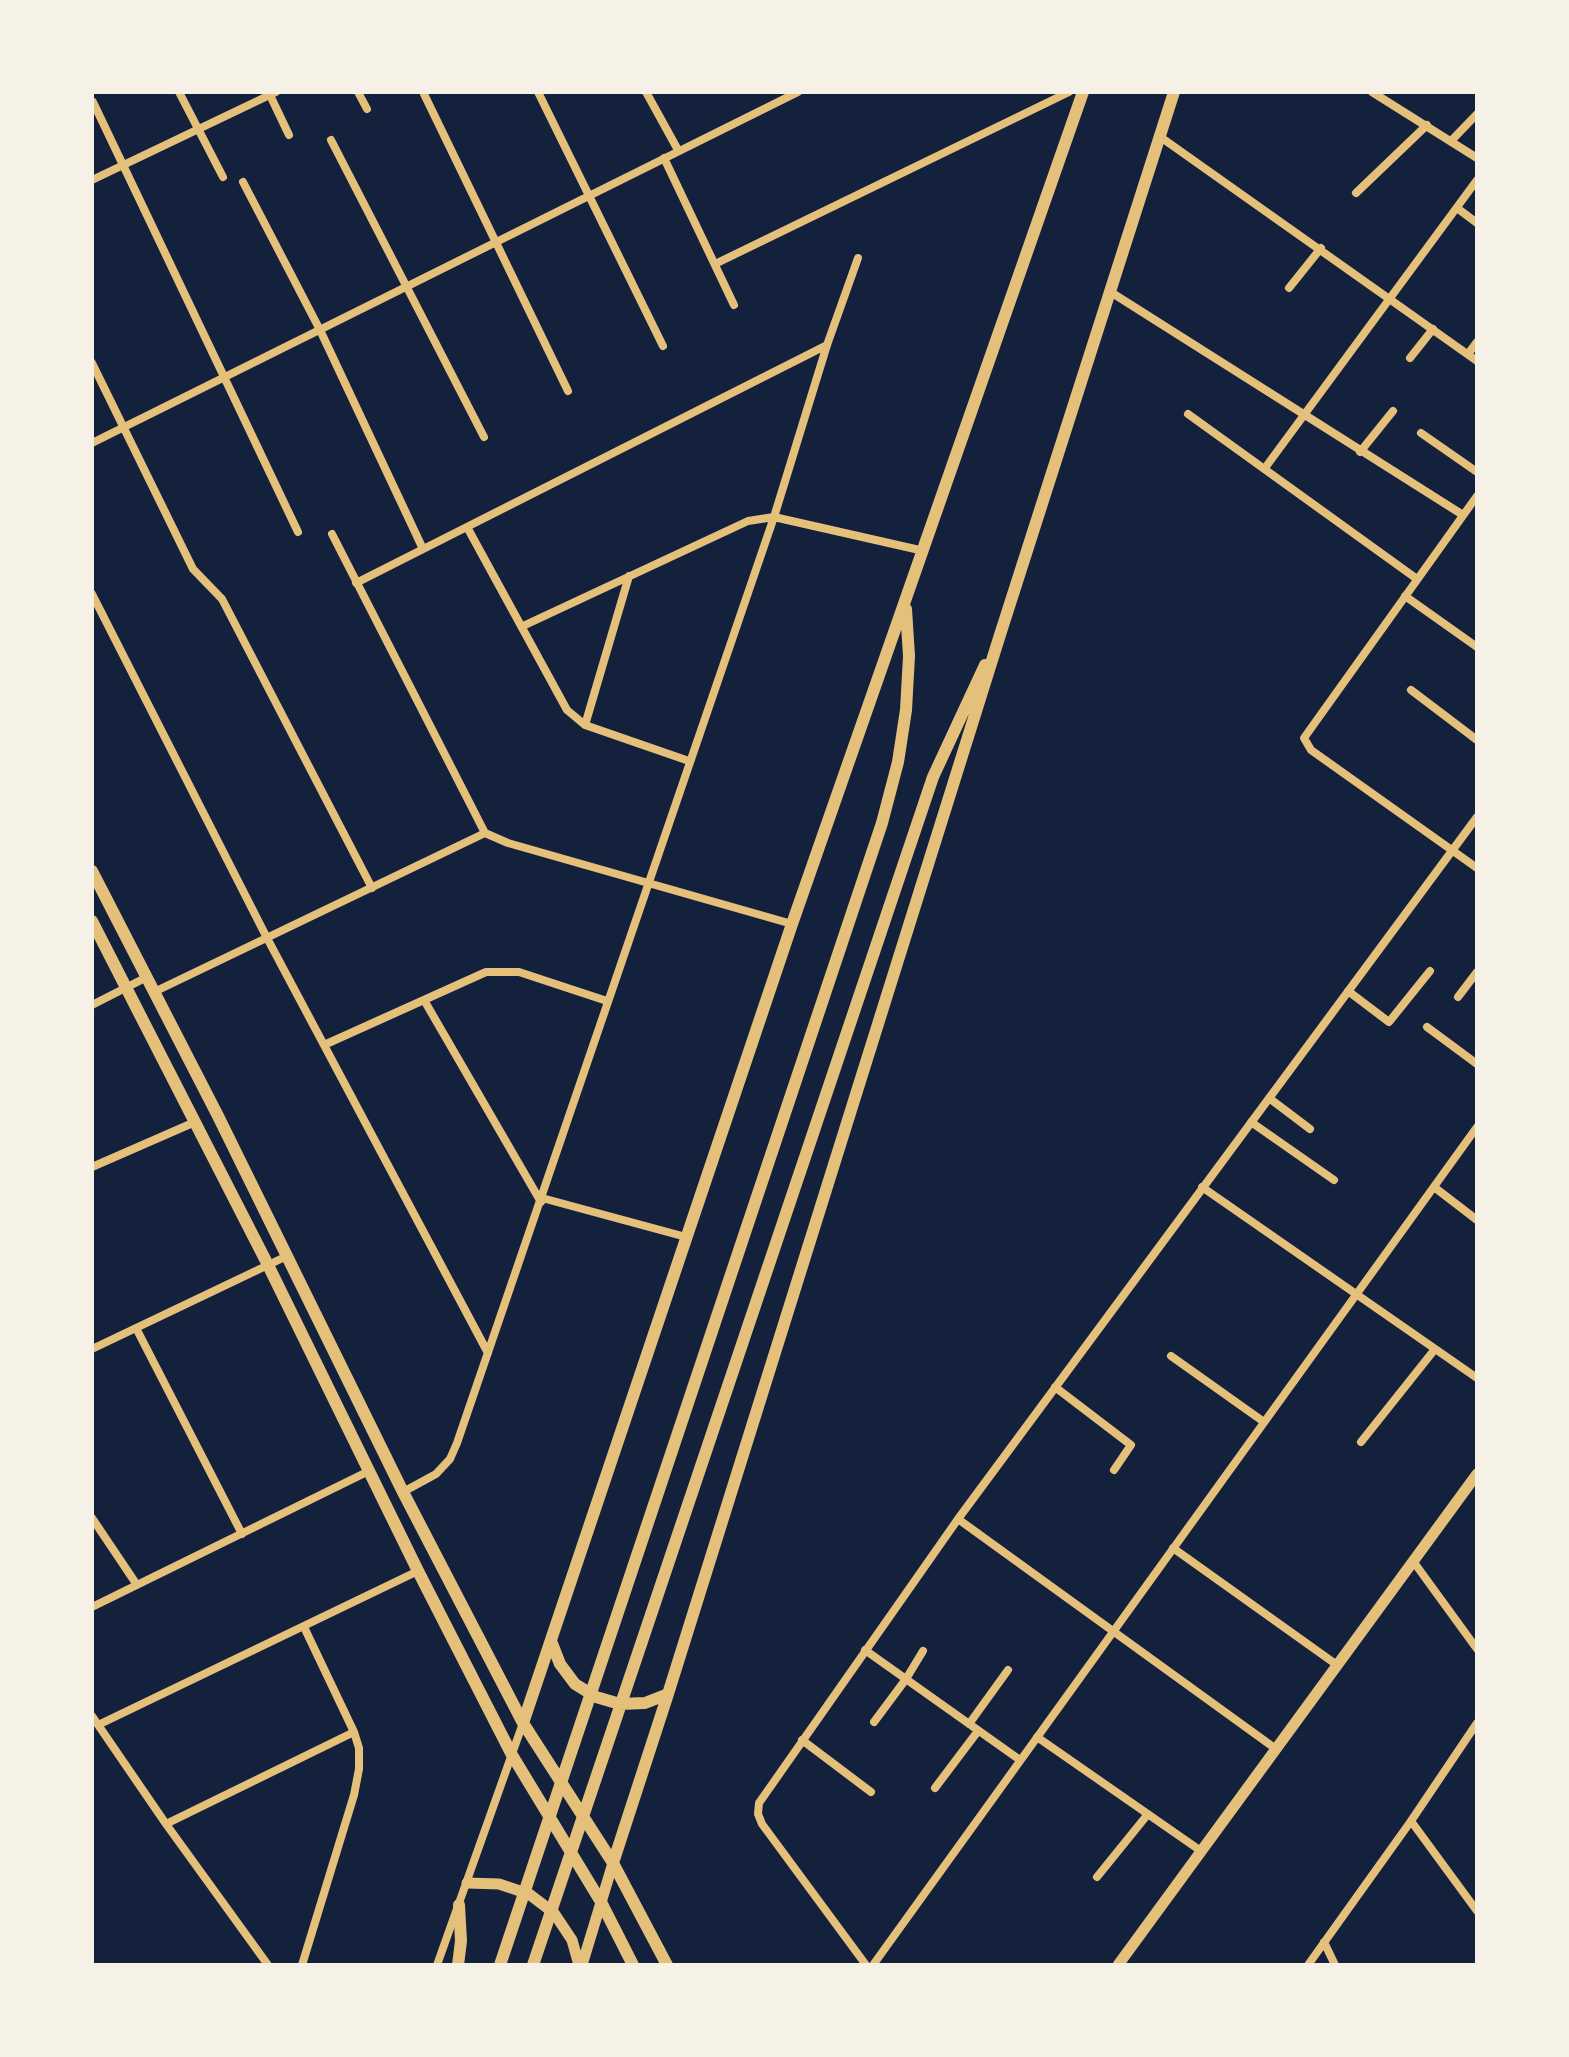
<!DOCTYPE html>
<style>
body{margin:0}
#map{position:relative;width:1569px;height:2057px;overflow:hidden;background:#14213d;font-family:Cabin,sans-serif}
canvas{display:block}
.frame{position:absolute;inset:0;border:94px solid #f6f1e7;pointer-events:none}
</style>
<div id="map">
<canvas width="1569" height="2057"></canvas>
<div class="frame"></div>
</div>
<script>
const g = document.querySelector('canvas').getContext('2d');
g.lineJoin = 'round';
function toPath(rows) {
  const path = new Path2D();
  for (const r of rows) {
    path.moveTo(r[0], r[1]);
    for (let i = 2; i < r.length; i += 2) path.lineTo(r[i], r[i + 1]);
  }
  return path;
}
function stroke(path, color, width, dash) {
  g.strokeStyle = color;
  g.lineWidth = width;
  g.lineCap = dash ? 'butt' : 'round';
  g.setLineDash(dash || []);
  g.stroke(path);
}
const minor = toPath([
 [179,92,223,177],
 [358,92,367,109],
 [538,92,663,346],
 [646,92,678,150],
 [1372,92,1477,158],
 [269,93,289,135],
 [424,94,568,391],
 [93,102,298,532],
 [1159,136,1477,361],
 [331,140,484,437],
 [1451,141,1477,114],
 [664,158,734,305],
 [92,180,276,92],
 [243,182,320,330,423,549],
 [1356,193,1427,125],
 [1457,208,1477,223],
 [715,264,1069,92],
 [1289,288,1321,248],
 [1109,291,1463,515],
 [1468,354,1477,342],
 [1410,358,1433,329],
 [92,363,193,569,222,599,372,888],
 [1188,414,1417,579],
 [1421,433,1477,472],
 [92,443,798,92],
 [1360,452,1393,411],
 [1265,468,1477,180],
 [1477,496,1304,738,1311,750,1477,868],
 [467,527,567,710,585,725,689,761],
 [332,534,485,833,508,843,792,924],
 [356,583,827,345],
 [92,594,267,938,488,1353],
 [1405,596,1477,647],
 [523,626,748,521,774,517,924,551],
 [1411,690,1477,740],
 [585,725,629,576],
 [1348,991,1389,1022,1430,971],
 [154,992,485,833],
 [1458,997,1477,972],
 [424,1000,541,1202],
 [92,1005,147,977],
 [1427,1027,1477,1064],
 [324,1045,486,972,519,972,607,1001],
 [1269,1098,1310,1129],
 [1251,1122,1334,1180],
 [92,1167,195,1122],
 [1202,1187,1477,1378],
 [1434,1187,1477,1220],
 [542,1198,686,1237],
 [136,1328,242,1534],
 [92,1349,287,1256],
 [1171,1356,1264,1422],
 [1055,1387,1131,1445,1114,1470],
 [1361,1442,1435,1349],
 [403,1492,436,1474,450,1459,457,1443,774,517,827,345,858,258],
 [92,1518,137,1585],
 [958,1519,1276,1749],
 [1173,1548,1337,1665],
 [1413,1561,1477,1649],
 [92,1607,369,1471],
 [865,1650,1020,1760],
 [92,1716,166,1824,268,1965],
 [874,1722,906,1679,923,1651],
 [969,1724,1008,1670],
 [98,1725,418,1571],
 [1037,1737,1201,1851],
 [802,1740,871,1792],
 [935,1788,978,1731],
 [1411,1821,1477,1911],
 [166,1824,354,1732],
 [1097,1877,1148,1814],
 [1324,1942,1335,1965],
 [302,1965,354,1795,359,1769,359,1748,354,1732,304,1627],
 [437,1965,523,1723],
 [866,1965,762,1824,758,1814,759,1803,958,1519,1477,817],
 [873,1965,1477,1127],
 [1308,1965,1411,1821,1477,1723]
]);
const tertiary = toPath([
 [467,1883,499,1884,529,1894,554,1913,572,1940,579,1965],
 [582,1965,613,1863],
 [1118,1965,1477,1474]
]);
const secondary = toPath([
 [92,871,218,1116,403,1492,523,1723,613,1863,667,1965],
 [92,921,268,1265,418,1571,512,1755,601,1902,633,1965],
 [551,1641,560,1664,575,1684,596,1697,620,1704,645,1703,668,1694],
 [523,1723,792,924,1083,92],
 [613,1863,668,1694,999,638,1174,92],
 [458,1965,461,1941,459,1905],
 [500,1965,882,823,898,762,906,710,909,656,906,609],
 [533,1965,933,777,985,665]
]);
stroke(minor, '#e5c07b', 8);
stroke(tertiary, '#e5c07b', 11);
stroke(secondary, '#e5c07b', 12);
</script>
